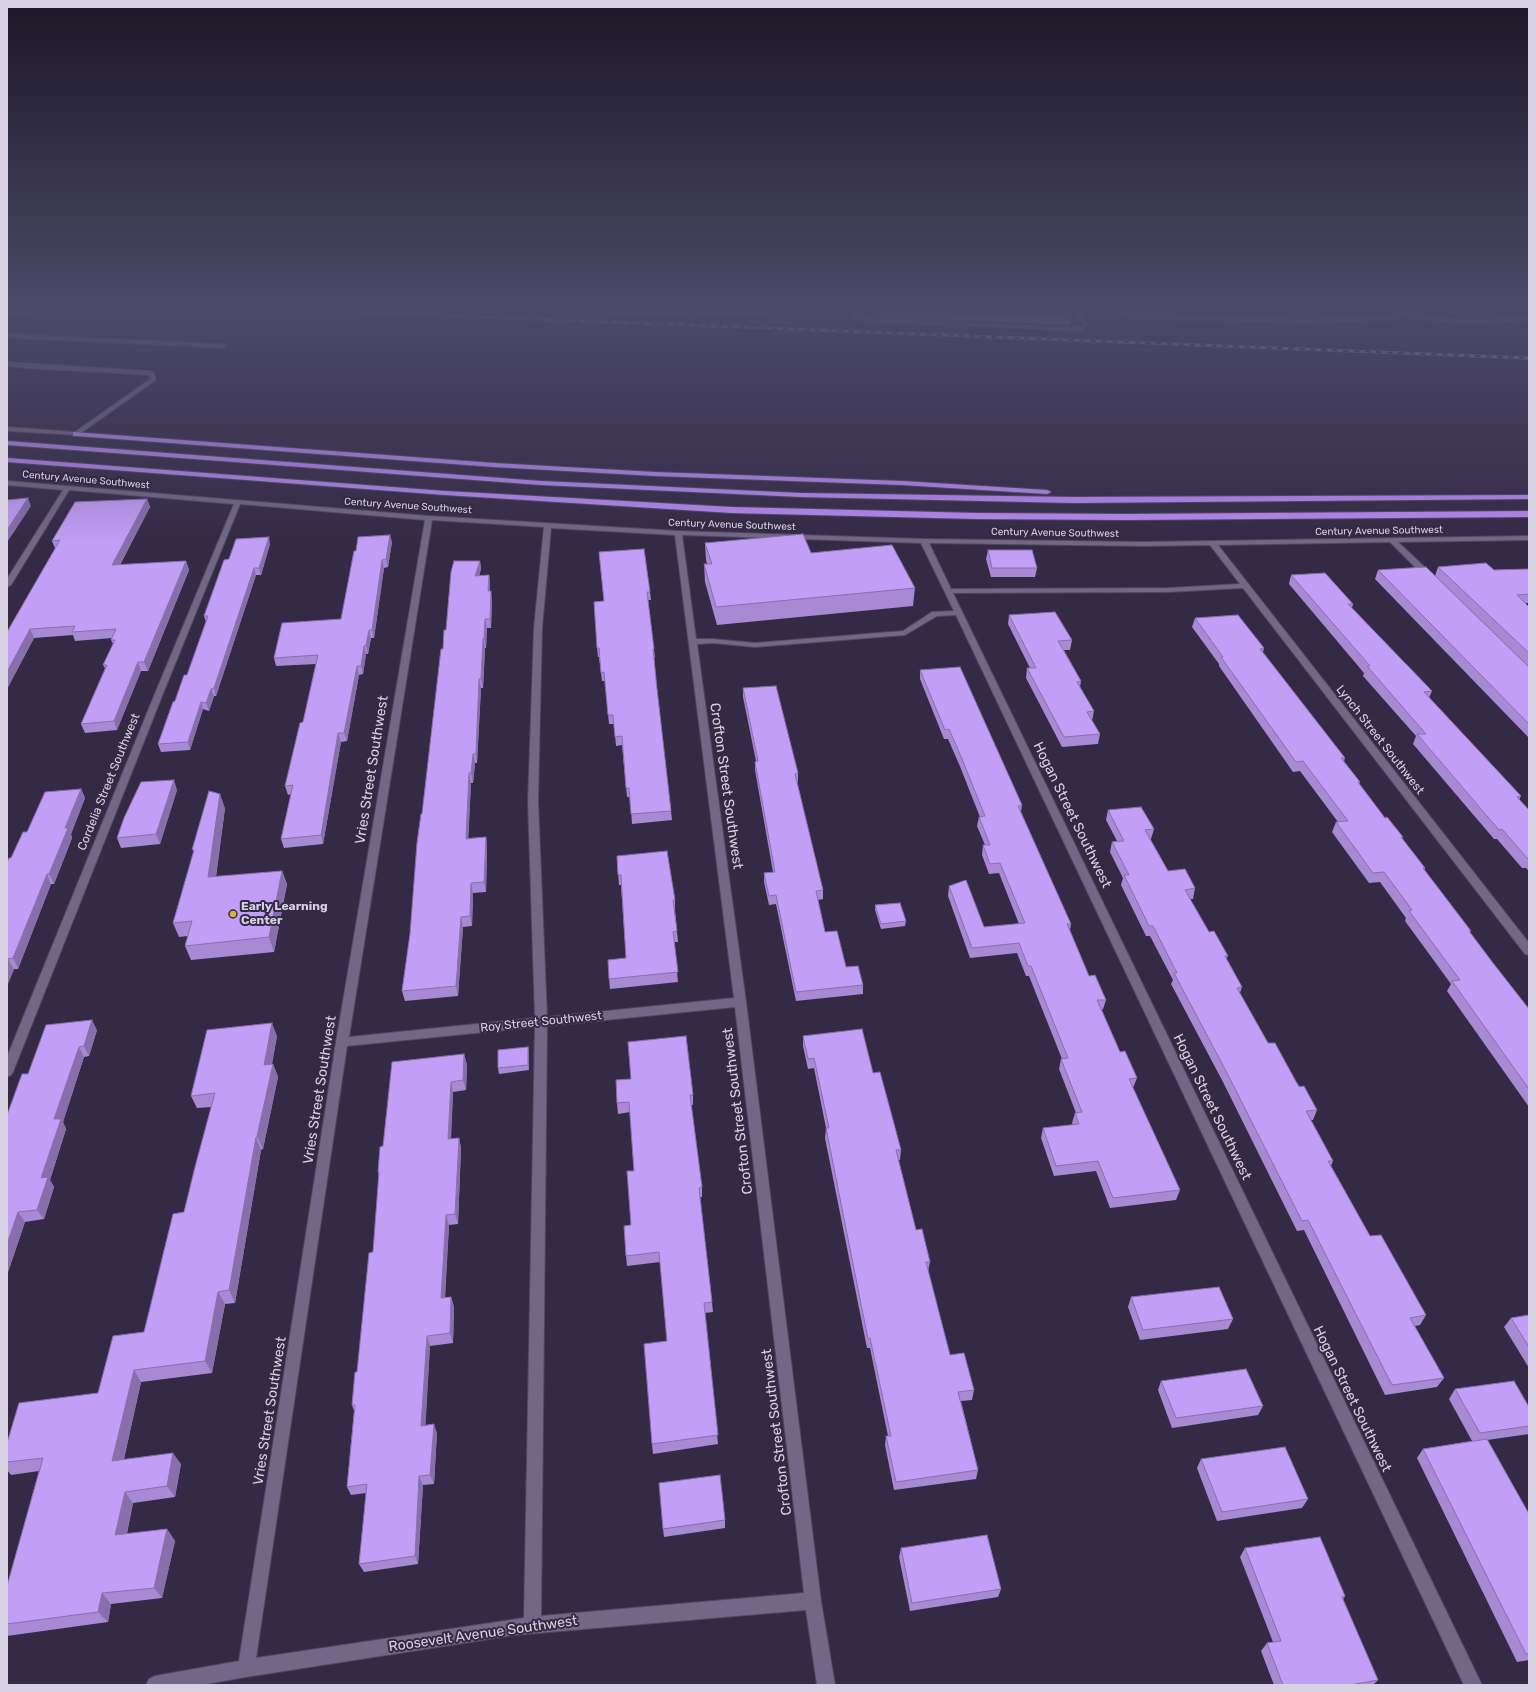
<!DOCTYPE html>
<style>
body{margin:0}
#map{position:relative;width:1536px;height:1692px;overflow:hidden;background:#352a46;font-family:Rubik,sans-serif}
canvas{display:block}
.frame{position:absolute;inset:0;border:8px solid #d7d1e3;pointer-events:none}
</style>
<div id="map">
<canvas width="1536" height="1692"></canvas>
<div class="frame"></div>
</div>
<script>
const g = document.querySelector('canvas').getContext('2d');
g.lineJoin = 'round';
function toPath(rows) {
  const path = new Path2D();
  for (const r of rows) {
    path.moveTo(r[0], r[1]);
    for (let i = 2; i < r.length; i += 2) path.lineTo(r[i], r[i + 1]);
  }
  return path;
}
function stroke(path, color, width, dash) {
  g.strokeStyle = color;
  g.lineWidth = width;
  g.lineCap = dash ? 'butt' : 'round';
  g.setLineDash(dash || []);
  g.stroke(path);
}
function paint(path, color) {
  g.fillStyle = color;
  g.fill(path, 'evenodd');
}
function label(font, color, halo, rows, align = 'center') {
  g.font = font + ' Rubik,sans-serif';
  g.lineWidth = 4;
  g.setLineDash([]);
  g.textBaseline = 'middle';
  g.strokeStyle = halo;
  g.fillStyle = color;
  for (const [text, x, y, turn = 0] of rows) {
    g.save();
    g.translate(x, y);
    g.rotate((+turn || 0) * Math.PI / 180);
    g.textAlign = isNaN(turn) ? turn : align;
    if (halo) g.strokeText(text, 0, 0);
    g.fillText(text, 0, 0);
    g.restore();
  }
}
const minor = toPath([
 [539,308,579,308,686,312,689,314,686,316,542,310,539,308],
 [852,308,858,308,859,315,864,318,1077,327,1083,325,1072,308,1078,308,1089,326,1078,331,863,322,854,317,852,308],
 [1116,308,1122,308,1129,314,1306,319,1388,316,1398,313,1384,308,1392,308,1418,315,1440,318,1470,320,1529,316,1529,320,1470,324,1417,319,1403,314,1389,320,1306,323,1128,318,1116,308],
 [1476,308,1504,308,1501,310,1452,313,1449,311,1452,309,1476,308],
 [7,334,223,344,226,346,223,348,7,338,7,334],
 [7,362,151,371,154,373,156,380,78,435,7,431,7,427,75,432,150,379,149,375,25,368,7,366,7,362],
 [7,481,429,516,678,531,924,539,1144,542,1529,536,1529,540,1398,542,1433,575,1433,579,1427,579,1390,542,1218,545,1529,943,1529,955,1525,954,1243,588,1168,592,953,593,1482,1685,1464,1685,956,615,937,616,905,635,755,647,713,643,697,644,746,1002,821,1601,835,1685,817,1685,806,1610,515,1635,246,1677,201,1685,146,1685,149,1679,155,1676,239,1661,336,1042,425,520,240,504,162,696,13,1072,11,1075,7,1077,7,1057,154,696,234,504,69,490,11,585,7,587,7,579,63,490,7,485,7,481],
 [432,520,544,527,534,628,528,801,535,1018,349,1037,432,520],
 [551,528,675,535,734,998,547,1017,538,801,542,628,551,528],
 [682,535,921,543,954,611,932,612,903,631,755,643,713,639,696,639,682,535],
 [929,543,1144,546,1210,545,1240,584,1168,588,951,589,929,543],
 [735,1007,804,1593,541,1616,547,1026,735,1007],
 [535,1027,524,1618,256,1658,347,1046,535,1027]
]);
const highway = toPath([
 [73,432,494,463,655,472,902,481,1047,490,1051,492,1047,494,902,485,655,476,494,467,76,436,73,436,73,432],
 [7,441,541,481,801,493,1073,497,1529,495,1529,499,1073,503,801,497,541,485,7,445,7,441],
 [7,458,445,491,732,507,977,513,1127,514,1529,511,1529,517,1127,520,977,519,732,513,445,495,7,462,7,458]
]);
const rail = toPath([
 [255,308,1529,358],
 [7,313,159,308]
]);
const wall = toPath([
 [620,308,825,308,814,311,699,317,696,310],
 [882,308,1072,308,1072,311,1070,325,882,317],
 [147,499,150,507,120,565,186,561,189,570,148,671,141,671,117,730,85,733,81,724,105,668,103,665,113,644,111,640,112,638,75,641,73,635,34,638,7,689,55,548,52,541],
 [392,542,388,567,384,568,374,638,371,638,368,654,366,654,363,674,359,675,347,741,341,742,323,844,284,848,281,839,291,794,288,795,285,786,303,722,316,664,276,666,274,658,341,619],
 [705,543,811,553,915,588,913,606,717,625,705,582,704,564,707,564,706,560],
 [270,544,261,575,256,575,216,696,214,696,209,711,203,709,190,750,161,752,158,744,175,701,187,675,206,622,204,616],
 [988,550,1037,568,1035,577,991,577,986,559],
 [599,552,650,592,651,600,648,600,654,649,655,658,654,658,657,689,671,811,672,820,632,824,630,797,627,797,622,745,616,746,614,724,609,724,605,681,602,681,599,657,598,657,597,648,604,601],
 [480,561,481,569,479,575,489,575,490,583,490,591,492,600,491,628,487,628,486,648,485,648,483,688,481,688,477,763,475,763,473,783,471,783,468,838,486,837,487,847,486,892,473,893,472,926,463,927,458,996,405,1001,402,991,410,934,422,814,443,649,446,630],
 [1438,567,1494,570,1529,569,1529,603,1525,603,1529,607,1529,667,1435,576],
 [1378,570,1529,667,1529,738,1375,579],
 [1291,575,1353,604,1352,608,1432,691,1429,698,1521,796,1519,800,1529,810,1529,871,1526,868,1522,868,1497,839,1494,839,1413,744,1416,736,1363,676,1364,673,1289,584],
 [1009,615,1072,640,1070,650,1064,650,1081,681,1080,687,1094,711,1092,721,1100,734,1098,744,1062,747,1026,678,1027,668,1030,668,1008,624],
 [1195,618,1264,648,1263,652,1345,758,1344,761,1360,782,1359,784,1385,818,1403,837,1402,838,1425,868,1424,870,1471,931,1470,933,1493,963,1529,1009,1529,1107,1447,991,1451,984,1405,921,1406,918,1380,882,1369,883,1332,832,1336,822,1338,822,1300,771,1293,772,1219,666,1219,664,1192,627],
 [920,670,1022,805,1021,812,1071,924,1070,930,1089,976,1106,1000,1103,1009,1102,1010,1120,1052,1137,1078,1133,1088,1180,1190,1176,1200,1110,1208,1096,1171,1054,1176,1041,1138,1043,1128,1073,1125,1072,1123,1075,1113,1076,1113,1059,1069,1061,1059,1062,1059,1029,976,1026,976,1017,953,970,958,948,896,949,886,984,927,1019,924,999,873,989,874,982,855,983,845,985,845,977,826,979,817,980,817,959,764,948,739,944,739,920,679],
 [743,688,798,773,798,782,797,782,823,890,823,899,818,900,825,932,846,967,863,985,863,994,796,1001,776,904,769,905,764,882,764,873,773,872,755,770,755,762,756,761,743,697],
 [81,789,85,798,71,834,72,838,54,884,51,884,18,969,14,969,7,986,7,863,11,858,27,832],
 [177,790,160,844,121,848,117,838],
 [225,808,216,877,282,871,287,884,274,952,191,960,185,946,188,936,179,937,173,923],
 [1108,810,1154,829,1151,839,1150,839,1168,871,1195,888,1193,899,1190,899,1209,932,1228,956,1226,959,1242,987,1240,993,1268,1043,1317,1110,1313,1120,1311,1120,1333,1161,1331,1166,1370,1236,1426,1315,1420,1325,1415,1326,1444,1378,1437,1387,1385,1395,1304,1230,1297,1231,1223,1082,1171,984,1173,980,1150,936,1146,936,1121,885,1123,878,1110,852,1112,842,1117,841,1106,820],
 [617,856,675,900,675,910,678,942,674,942,678,982,610,989,609,979,626,958,621,885,619,885],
 [875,905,906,921,905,926,881,929,875,910],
 [97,1030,89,1056,84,1057,63,1122,66,1129,50,1180,54,1187,44,1219,25,1222,7,1275,7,1115,28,1074],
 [277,1036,272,1064,273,1064,278,1077,263,1149,261,1150,235,1303,225,1304,212,1373,141,1382,124,1459,181,1464,175,1497,133,1503,127,1534,167,1529,175,1541,162,1598,111,1604,108,1622,7,1636,7,1586,39,1471,11,1475,7,1470,7,1462,98,1393,144,1332,184,1212,211,1107,197,1108,191,1096],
 [803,1036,873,1073,901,1150,900,1160,898,1160,916,1230,930,1262,928,1271,950,1355,974,1390,972,1400,961,1401,978,1470,976,1479,894,1490,885,1445,886,1436,888,1436,870,1348,867,1348,825,1138,826,1128,814,1068,808,1069,803,1046],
 [528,1047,529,1052,529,1070,499,1074,498,1068],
 [464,1054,467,1065,466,1090,453,1092,451,1139,459,1138,461,1148,458,1224,449,1225,445,1298,451,1297,454,1307,453,1343,430,1346,425,1425,437,1433,434,1484,423,1485,418,1564,364,1572,359,1564,366,1493,351,1495,347,1487,354,1411,352,1405,357,1372,373,1252,379,1176,378,1172,383,1146],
 [693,1095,693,1105,691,1105,702,1187,702,1197,700,1197,712,1302,713,1312,705,1313,718,1444,653,1454,652,1444,667,1341,660,1262,627,1266,626,1256,631,1225,634,1171,630,1112,618,1114,617,1103],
 [1131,1297,1233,1319,1228,1329,1140,1340,1128,1307],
 [1529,1315,1529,1368,1504,1327,1511,1318],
 [1161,1381,1263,1406,1258,1415,1172,1428,1158,1390],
 [1455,1389,1529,1407,1529,1434,1487,1440,1529,1514,1529,1660,1517,1662,1417,1458,1423,1449,1472,1441,1449,1399],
 [1201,1459,1308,1499,1302,1508,1217,1521,1197,1468],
 [725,1520,725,1528,664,1537,663,1529],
 [901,1548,1001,1589,998,1597,910,1611,899,1557],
 [1245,1548,1345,1596,1343,1600,1378,1680,1373,1685,1274,1685,1261,1651,1267,1643,1273,1642,1240,1557]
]);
const shadedWall = toPath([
 [815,308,825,308,814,311],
 [28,498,31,506,14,532,7,542,7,530],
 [147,499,150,507,115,574,112,565],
 [390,535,392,542,388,567,386,559],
 [269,537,270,544,261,575,259,568],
 [382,560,384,568,374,638,372,630],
 [186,561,189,570,148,671,144,662],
 [480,561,481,569,477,584,475,576],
 [254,568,256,575,216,696,214,688],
 [489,575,490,583,490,600,488,591],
 [491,591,492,600,491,628,490,619],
 [485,619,487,628,486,648,484,639],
 [30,629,34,638,7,689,7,672],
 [369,630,371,638,368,654,366,645],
 [483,639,485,648,483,688,481,678],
 [364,646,366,654,363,674,361,666],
 [138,662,141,671,117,730,114,721],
 [357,666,359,675,347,741,344,733],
 [479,679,481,688,477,763,476,754],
 [211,689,214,696,209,711,206,703],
 [201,702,203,709,190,750,188,742],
 [338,733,341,742,323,844,321,835],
 [473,754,475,763,473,783,471,773],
 [469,773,471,783,468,848,466,839],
 [174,780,177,790,160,844,156,834],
 [81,789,85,798,71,834,72,838,54,884,49,874,65,828],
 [220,794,225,808,214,891,208,877],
 [486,837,487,847,486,892,484,882],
 [282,871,287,884,274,952,269,937],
 [47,874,51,884,18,969,13,958],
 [471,883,473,893,472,926,470,916],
 [461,917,463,927,458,996,456,986],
 [8,959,14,969,7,986,7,962],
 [92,1020,97,1030,89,1056,84,1046],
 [272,1023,277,1036,269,1078,264,1065],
 [79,1047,84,1057,63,1122,66,1129,50,1180,54,1187,44,1219,37,1210,41,1178,54,1119],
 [528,1047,529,1052,529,1070,528,1065],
 [464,1054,467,1065,466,1090,463,1080],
 [273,1064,278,1077,263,1149,257,1136],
 [451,1082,453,1092,450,1149,448,1139],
 [256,1137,261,1150,235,1303,229,1290],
 [459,1138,461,1148,458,1224,455,1214],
 [18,1212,25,1222,7,1275,7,1244],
 [446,1215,449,1225,444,1308,441,1298],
 [218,1292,225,1304,212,1373,205,1361],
 [451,1297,454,1307,453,1343,450,1333],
 [427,1336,430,1346,425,1435,421,1426],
 [134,1370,141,1382,121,1472,112,1461],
 [434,1424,437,1433,434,1484,430,1475],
 [173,1453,181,1464,175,1497,167,1486],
 [419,1476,423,1485,418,1564,415,1556],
 [125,1492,133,1503,124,1546,115,1535],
 [167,1529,175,1541,162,1598,154,1588],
 [102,1593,111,1604,108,1622,98,1612]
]);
const building = toPath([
 [998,308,1072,308,1072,311,998,308],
 [28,498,11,524,7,530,7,500,28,498],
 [147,499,112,565,186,561,144,662,138,662,114,721,81,724,107,665,103,665,115,640,111,640,116,629,72,632,75,626,30,629,7,672,7,632,60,540,52,541,75,502,147,499],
 [803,534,811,553,892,545,915,588,716,607,704,564,712,564,705,543,803,534],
 [390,535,386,559,382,560,372,630,369,630,366,645,364,646,361,666,357,666,344,733,338,733,321,835,281,839,293,785,285,786,300,723,303,722,318,655,274,658,282,623,341,619,354,551,356,551,358,537,390,535],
 [269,537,259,568,254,568,214,688,211,689,206,703,201,702,188,742,158,744,173,702,175,701,184,675,187,675,208,616,204,616,224,560,229,559,236,539,269,537],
 [644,549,650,592,647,592,654,649,653,649,657,689,671,811,631,814,629,788,626,788,622,736,615,737,613,715,608,715,604,672,601,673,599,648,597,648,594,602,604,601,599,552,644,549],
 [988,550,1032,550,1037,568,992,568,988,550],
 [454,561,480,561,475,576,489,575,488,591,491,591,490,619,485,619,484,639,483,639,481,678,479,679,476,754,473,754,471,773,469,773,466,839,486,837,484,882,471,883,470,916,461,917,456,986,402,991,410,934,417,843,421,814,422,814,441,649,443,649,444,630,446,630,451,572,454,561],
 [1486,563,1494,570,1529,569,1529,594,1517,595,1529,607,1529,653,1438,567,1486,563],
 [1426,567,1529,667,1529,724,1378,570,1426,567],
 [1325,573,1353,604,1348,604,1432,691,1424,692,1521,796,1517,797,1529,810,1529,858,1527,858,1502,829,1499,830,1417,734,1426,734,1367,666,1370,666,1291,575,1325,573],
 [1055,612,1072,640,1058,641,1081,681,1077,682,1094,711,1087,712,1100,734,1064,737,1027,668,1036,668,1009,615,1055,612],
 [1238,615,1264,648,1260,649,1275,668,1345,758,1341,758,1360,782,1358,782,1385,818,1387,817,1403,837,1401,837,1425,868,1423,868,1471,931,1469,931,1493,963,1529,1009,1529,1089,1452,981,1460,980,1409,911,1412,910,1384,872,1373,873,1336,822,1348,821,1303,761,1296,762,1221,657,1223,657,1195,618,1238,615],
 [960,667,1022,805,1018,806,1071,924,1067,924,1089,976,1095,975,1106,1000,1097,1000,1120,1052,1125,1051,1137,1078,1129,1079,1180,1190,1113,1198,1098,1161,1056,1166,1043,1128,1079,1124,1075,1113,1082,1112,1061,1059,1068,1058,1031,966,1028,966,1019,943,972,948,949,886,966,880,984,927,1025,923,1000,863,990,864,983,845,990,845,979,817,985,816,960,754,949,729,945,730,920,670,960,667],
 [776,686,798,773,795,774,823,890,816,891,825,932,837,931,846,967,858,966,863,985,796,992,776,895,769,896,764,873,775,872,755,762,758,761,743,688,776,686],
 [174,780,156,834,117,838,124,818,141,782,174,780],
 [81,789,65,828,68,828,49,874,47,874,13,958,8,959,7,962,7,863,9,858,11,858,23,832,27,832,45,792,81,789],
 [209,791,220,794,208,877,282,871,269,937,185,946,192,921,173,923,194,850,192,850,209,791],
 [1141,807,1154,829,1145,830,1168,871,1185,869,1195,888,1185,890,1209,932,1214,931,1228,956,1225,956,1242,987,1237,988,1268,1043,1275,1043,1299,1087,1304,1086,1317,1110,1306,1111,1333,1161,1328,1161,1370,1236,1381,1235,1426,1315,1410,1318,1444,1378,1392,1385,1308,1220,1302,1221,1226,1071,1174,973,1177,973,1153,926,1149,926,1124,875,1129,875,1112,842,1124,841,1108,810,1141,807],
 [667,851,675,900,673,900,677,931,673,932,678,972,609,979,608,960,626,958,621,875,618,875,617,856,667,851],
 [900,903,906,921,881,924,875,905,900,903],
 [92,1020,84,1046,79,1047,54,1119,61,1119,41,1178,48,1177,37,1210,18,1212,7,1244,7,1115,22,1074,28,1074,46,1025,92,1020],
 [272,1023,264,1065,273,1064,257,1136,256,1137,229,1290,218,1292,205,1361,134,1370,112,1461,173,1453,167,1486,125,1492,115,1535,167,1529,154,1588,102,1593,98,1612,7,1624,7,1586,43,1458,7,1462,7,1443,19,1403,98,1393,113,1336,144,1332,173,1214,184,1212,195,1167,215,1093,191,1096,207,1030,272,1023],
 [862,1029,873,1073,880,1072,893,1120,901,1150,896,1150,916,1230,922,1229,930,1262,926,1262,950,1355,964,1353,974,1390,958,1392,978,1470,896,1482,886,1436,891,1436,870,1338,868,1339,826,1128,829,1128,814,1058,808,1059,803,1036,862,1029],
 [686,1036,693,1095,690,1095,702,1187,699,1188,712,1302,704,1303,718,1435,652,1444,644,1344,667,1341,659,1252,626,1256,624,1226,631,1225,627,1171,634,1171,629,1102,617,1103,616,1080,631,1079,628,1042,686,1036],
 [528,1047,528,1065,498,1068,498,1050,528,1047],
 [464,1054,463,1080,451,1082,448,1139,459,1138,455,1214,446,1215,441,1298,451,1297,450,1333,427,1336,421,1426,434,1424,430,1475,419,1476,415,1556,359,1564,367,1484,347,1487,355,1405,352,1405,355,1372,357,1372,369,1253,373,1252,379,1172,378,1172,380,1147,383,1146,392,1062,464,1054],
 [1219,1287,1233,1319,1143,1330,1131,1297,1219,1287],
 [1529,1315,1529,1347,1511,1318,1529,1315],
 [1246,1369,1263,1406,1176,1418,1161,1381,1246,1369],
 [1514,1381,1529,1407,1529,1426,1480,1433,1455,1389,1514,1381],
 [1487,1439,1529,1514,1529,1654,1526,1654,1423,1449,1487,1439],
 [1285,1447,1308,1499,1222,1512,1201,1459,1285,1447],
 [720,1475,725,1520,663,1529,659,1483,720,1475],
 [987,1535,1001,1589,912,1603,901,1548,987,1535],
 [1320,1537,1345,1596,1342,1597,1378,1680,1350,1685,1283,1685,1267,1643,1281,1641,1245,1548,1320,1537]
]);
const markers = [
 [233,914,4,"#d6b534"]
];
const farStreetnames = [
 ["Century Avenue Southwest",86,480,5],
 ["Century Avenue Southwest",408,506,4],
 ["Century Avenue Southwest",732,525,2],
 ["Century Avenue Southwest",1379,531,-1],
 ["Century Avenue Southwest",1055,533,1]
];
const streetNames = [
 ["Lynch Street Southwest",1380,740,52],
 ["Cordelia Street Southwest",109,782,-68],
 ["Roy Street Southwest",541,1022,-6]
];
const poiNames = [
 ["Early Learning",241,907],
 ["Center",241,921]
];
const nearStreetnames = [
 ["Vries Street Southwest",372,770,-81],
 ["Crofton Street Southwest",726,786,82],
 ["Hogan Street Southwest",1072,815,64],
 ["Vries Street Southwest",320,1090,-81],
 ["Hogan Street Southwest",1212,1107,64],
 ["Crofton Street Southwest",738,1111,-97],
 ["Hogan Street Southwest",1352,1399,64],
 ["Vries Street Southwest",270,1411,-81],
 ["Crofton Street Southwest",777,1432,-97],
 ["Roosevelt Avenue Southwest",483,1634,-8]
];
stroke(minor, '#51475f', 2);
stroke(highway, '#51475f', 2);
paint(minor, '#726786');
paint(highway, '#b78af6');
stroke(rail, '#9a92a8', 3);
stroke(rail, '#352a46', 2, [5.5]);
paint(wall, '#a789d4');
paint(shadedWall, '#886fac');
paint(building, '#c29ff6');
stroke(building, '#886fac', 1);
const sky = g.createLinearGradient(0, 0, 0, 545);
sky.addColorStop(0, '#1d1726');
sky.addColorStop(0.57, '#4b4a68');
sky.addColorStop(1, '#4b4a6800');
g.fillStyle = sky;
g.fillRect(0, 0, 1536, 545);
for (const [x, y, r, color] of markers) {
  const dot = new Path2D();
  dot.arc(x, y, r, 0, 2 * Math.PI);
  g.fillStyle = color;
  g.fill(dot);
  stroke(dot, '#352a46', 1.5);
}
label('10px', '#d7d1e3', '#352a46', farStreetnames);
label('12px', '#d7d1e3', '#352a46', streetNames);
label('bold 12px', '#d7d1e3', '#352a46', poiNames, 'left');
label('14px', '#d7d1e3', '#352a46', nearStreetnames);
</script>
